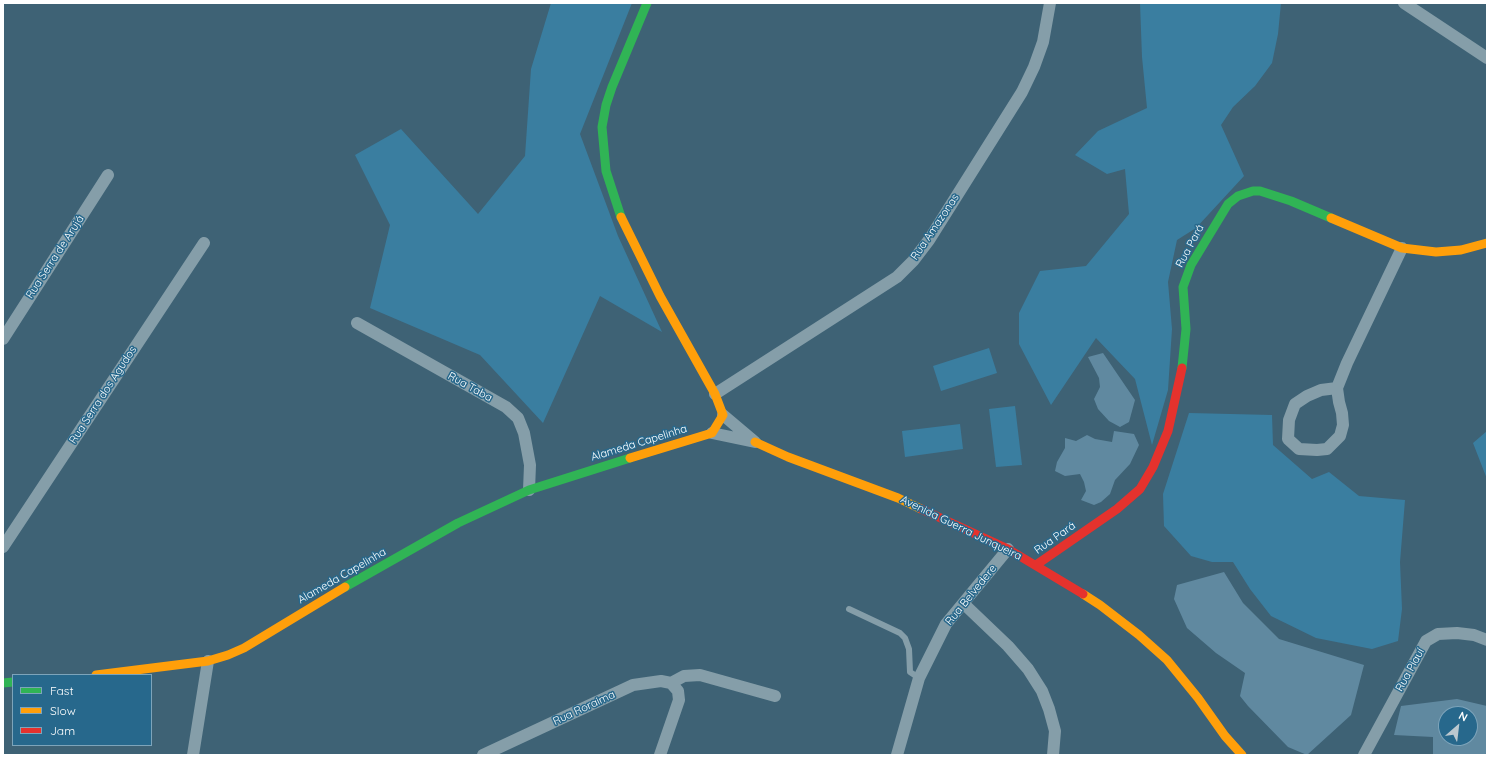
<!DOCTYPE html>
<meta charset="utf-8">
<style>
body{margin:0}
#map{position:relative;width:1490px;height:758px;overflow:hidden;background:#3e6275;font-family:Quicksand,sans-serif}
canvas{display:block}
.frame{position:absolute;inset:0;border:4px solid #fff;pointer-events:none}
.legend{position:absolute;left:12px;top:674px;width:140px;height:72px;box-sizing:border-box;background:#27688c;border:1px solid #7da4ba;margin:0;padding:5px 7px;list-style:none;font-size:12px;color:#fff}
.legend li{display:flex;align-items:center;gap:8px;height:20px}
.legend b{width:20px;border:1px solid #7da4ba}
.north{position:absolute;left:1438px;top:706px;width:40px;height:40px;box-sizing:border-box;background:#27688c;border:1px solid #7da4ba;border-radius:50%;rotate:28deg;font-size:11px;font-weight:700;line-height:16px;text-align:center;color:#fff}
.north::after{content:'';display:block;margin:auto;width:14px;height:18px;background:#bbc8cf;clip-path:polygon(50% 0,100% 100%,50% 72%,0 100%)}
</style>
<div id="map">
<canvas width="1490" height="758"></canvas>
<div class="frame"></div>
<ul class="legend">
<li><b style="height:5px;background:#30b455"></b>Fast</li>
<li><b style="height:5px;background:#ff9f0a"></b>Slow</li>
<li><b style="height:5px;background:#e5322d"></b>Jam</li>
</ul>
<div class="north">N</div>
</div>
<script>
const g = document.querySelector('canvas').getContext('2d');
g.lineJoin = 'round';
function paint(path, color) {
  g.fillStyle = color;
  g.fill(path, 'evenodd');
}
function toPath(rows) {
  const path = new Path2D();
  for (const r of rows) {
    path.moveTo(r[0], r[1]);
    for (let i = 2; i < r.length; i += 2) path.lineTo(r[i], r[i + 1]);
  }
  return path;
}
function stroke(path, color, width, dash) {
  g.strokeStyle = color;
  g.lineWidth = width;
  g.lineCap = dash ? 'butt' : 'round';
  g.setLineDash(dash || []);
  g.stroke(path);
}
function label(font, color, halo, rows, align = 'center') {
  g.font = font + ' Quicksand,sans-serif';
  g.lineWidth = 3;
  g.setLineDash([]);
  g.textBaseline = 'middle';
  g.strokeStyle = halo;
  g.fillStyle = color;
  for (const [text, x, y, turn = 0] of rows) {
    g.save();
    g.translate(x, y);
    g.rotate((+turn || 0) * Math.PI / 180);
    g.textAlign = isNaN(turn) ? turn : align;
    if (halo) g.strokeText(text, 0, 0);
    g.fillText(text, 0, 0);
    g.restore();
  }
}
const green = toPath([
 [551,3,632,3,580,134,618,236,662,332,600,296,543,423,480,355,370,308,390,225,355,155,401,129,478,214,525,156,531,69],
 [1140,3,1281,3,1278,34,1272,63,1255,86,1233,107,1221,125,1244,176,1196,228,1177,240,1168,282,1172,329,1168,390,1152,445,1135,379,1096,338,1051,405,1019,344,1019,313,1040,271,1086,266,1129,214,1125,169,1107,174,1075,155,1098,131,1147,108,1142,57],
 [989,348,997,373,941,391,933,366],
 [1015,406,1022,465,996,467,989,409],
 [1189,413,1272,415,1273,445,1312,479,1329,472,1359,496,1405,500,1400,562,1402,609,1398,641,1372,649,1316,638,1271,616,1250,589,1233,562,1212,562,1191,556,1164,526,1163,494],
 [960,424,963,449,905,457,902,431],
 [1487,431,1487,479,1473,443]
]);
const water = toPath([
 [1103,353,1135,400,1129,422,1120,427,1109,421,1098,409,1094,399,1100,387,1099,378,1088,357],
 [1114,431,1134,434,1139,445,1130,464,1115,480,1110,494,1101,502,1094,505,1081,500,1086,491,1084,482,1080,474,1065,476,1055,471,1057,462,1065,448,1065,438,1076,441,1087,435,1095,439,1112,442],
 [1224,572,1243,603,1279,639,1364,665,1351,715,1307,755,1288,747,1248,706,1240,696,1245,673,1216,653,1187,628,1174,599,1177,585],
 [1457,699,1487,706,1487,755,1433,755,1433,737,1394,735,1401,706],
 [1446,714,1470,714,1470,738,1446,738]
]);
const lane = toPath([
 [849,609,900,633,905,638,909,649,910,672,919,678]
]);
const street = toPath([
 [1404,3,1487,58],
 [357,323,506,407,518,418,524,433,530,465,529,490],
 [3,339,108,175],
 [1337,388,1321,390,1307,396,1295,404,1289,420,1288,439,1299,449,1317,450,1327,449,1340,436,1343,425,1342,413,1339,402,1337,388,1347,363,1402,248],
 [715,394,897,277,913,261,929,240,1022,92,1034,67,1043,42,1050,3],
 [712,433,755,442,723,415],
 [3,547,204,243],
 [964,604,1008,646,1028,669,1042,691,1049,709,1055,731,1053,755],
 [671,683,684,676,700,675,775,696],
 [193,755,208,661],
 [483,755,633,685,661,681,671,683,678,691,679,700,660,755],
 [897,755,919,678,946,624,1008,549],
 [1364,755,1426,641,1438,634,1457,633,1474,635,1487,640]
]);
const fast = toPath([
 [621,217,606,171,602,127,606,105,612,87,647,3],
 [1182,368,1186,329,1183,287,1191,265,1228,204,1238,196,1253,191,1260,191,1291,201,1331,218],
 [345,587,458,523,529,490,630,458],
 [3,683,13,682]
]);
const slow = toPath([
 [621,217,660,296,715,394,723,415,712,433,630,458],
 [1331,218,1402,248,1436,252,1461,250,1487,243],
 [755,442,788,457,898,498,921,509],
 [1083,594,1100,605,1139,635,1167,660,1198,698,1225,736,1242,755],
 [96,675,208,661,228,655,244,648,345,587]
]);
const jam = toPath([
 [921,509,1008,549,1083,594],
 [1036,565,1117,509,1140,489,1153,467,1168,431,1182,368]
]);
const streetNames = [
 ["Rua Amazonas",935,227,-56],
 ["Rua Pará",1190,246,-62],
 ["Rua Serra de Arujá",55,257,-57],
 ["Rua Taba",470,387,29],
 ["Rua Serra dos Agudos",103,395,-57],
 ["Alameda Capelinha",639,443,-17],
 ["Avenida Guerra Junqueira",961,528,26],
 ["Rua Pará",1055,538,-35],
 ["Alameda Capelinha",342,576,-30],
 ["Rua Belvedere",971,595,-51],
 ["Rua Piauí",1410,670,-61],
 ["Rua Roraima",584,708,-25]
];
paint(green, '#3a7ea0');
paint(water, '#6089a0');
stroke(lane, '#859ea9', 6);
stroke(street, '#859ea9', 12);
stroke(fast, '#30b455', 9);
stroke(slow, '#ff9f0a', 9);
stroke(jam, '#e5322d', 9);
label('11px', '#fff', '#27688c', streetNames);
</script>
